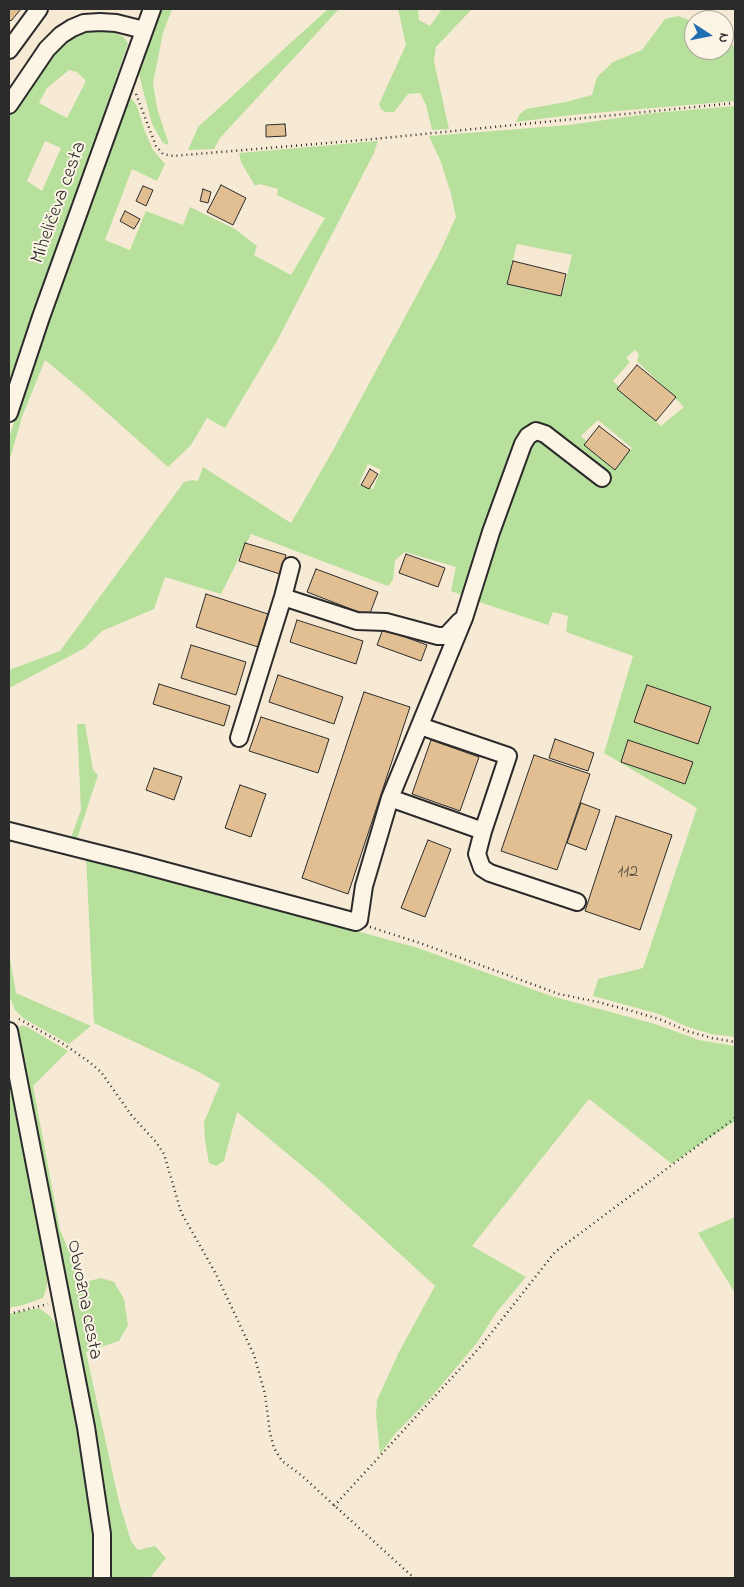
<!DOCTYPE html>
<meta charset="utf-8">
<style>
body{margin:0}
#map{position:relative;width:744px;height:1587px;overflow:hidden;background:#f7ead5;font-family:"Indie Flower",sans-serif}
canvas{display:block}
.frame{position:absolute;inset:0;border:10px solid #2b2b2b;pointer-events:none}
.north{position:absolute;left:684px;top:10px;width:50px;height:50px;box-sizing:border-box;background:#fcf5e5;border:1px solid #a8a49b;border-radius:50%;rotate:101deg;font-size:14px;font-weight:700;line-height:20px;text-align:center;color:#2b2b2b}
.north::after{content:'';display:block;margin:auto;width:18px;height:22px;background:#1f6fb2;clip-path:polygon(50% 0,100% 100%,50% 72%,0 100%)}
</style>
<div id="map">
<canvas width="744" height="1587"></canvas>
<div class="frame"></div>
<div class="north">N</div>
</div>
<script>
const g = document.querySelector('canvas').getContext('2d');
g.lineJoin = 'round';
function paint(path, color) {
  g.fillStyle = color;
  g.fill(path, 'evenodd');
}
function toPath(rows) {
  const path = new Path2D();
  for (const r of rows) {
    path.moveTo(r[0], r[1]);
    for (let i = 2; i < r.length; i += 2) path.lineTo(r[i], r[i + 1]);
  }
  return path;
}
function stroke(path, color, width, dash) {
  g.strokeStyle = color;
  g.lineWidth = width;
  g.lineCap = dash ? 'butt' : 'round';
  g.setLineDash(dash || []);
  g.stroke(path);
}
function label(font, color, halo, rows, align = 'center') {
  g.font = font + ' "Indie Flower",sans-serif';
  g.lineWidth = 4;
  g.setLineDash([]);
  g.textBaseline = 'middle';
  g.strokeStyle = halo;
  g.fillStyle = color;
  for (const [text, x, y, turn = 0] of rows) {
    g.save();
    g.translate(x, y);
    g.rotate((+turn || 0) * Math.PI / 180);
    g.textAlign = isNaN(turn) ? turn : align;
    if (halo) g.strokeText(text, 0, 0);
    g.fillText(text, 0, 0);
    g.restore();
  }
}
const green = toPath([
 [161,9,172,9,163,33,153,83,157,108,169,145,163,143,152,124,138,71],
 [328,9,339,9,220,138,214,149,188,150,198,127],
 [398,9,418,9,419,20,430,26,442,9,472,9,436,47,434,61,449,129,432,130,426,105,420,93,408,94,394,112,385,112,381,109,379,104,406,45],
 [678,16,694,22,694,50,724,50,724,39,735,47,735,101,571,115,516,122,520,114,526,109,566,102,592,95,597,77,613,62,642,50,665,19],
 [101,27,124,37,128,44,9,385,9,112,33,77,71,33],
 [69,70,77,72,86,81,67,118,39,103,47,88],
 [45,141,61,148,42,191,27,181],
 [128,99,132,99,137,106,144,129,153,150,165,164,157,181,132,169,105,240,130,250,146,211,183,225,190,207,235,229,257,246,254,255,291,275,325,218,277,195,278,189,259,184,255,186,241,162,239,153,378,141,374,153,277,341,225,428,207,418,191,445,168,467,86,394,45,360,22,417,9,462,9,439,20,402],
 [735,106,735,1037,711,1034,688,1027,659,1014,593,996,598,979,643,968,697,808,604,753,633,656,566,632,568,616,553,612,548,625,482,603,451,591,456,567,405,552,395,560,393,580,388,586,251,534,221,594,165,577,154,609,102,631,85,648,9,688,9,670,60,651,184,482,192,480,198,481,203,467,291,523,331,454,439,254,456,217,451,194,441,162,429,136,569,125,653,113],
 [517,244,572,255,563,292,508,279],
 [635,350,639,354,637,361,684,407,661,426,613,381,630,362,626,358],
 [598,420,632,448,613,466,581,436],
 [368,464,381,470,373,489,359,484],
 [77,724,85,724,93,770,98,775,76,842,70,840,81,810],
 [86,856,418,948,551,996,655,1024,699,1040,735,1046,735,1121,697,1146,672,1164,589,1099,472,1246,526,1277,496,1313,477,1343,432,1396,395,1434,380,1454,376,1415,377,1400,399,1352,435,1286,318,1179,237,1112,224,1161,216,1166,209,1163,205,1140,204,1122,220,1084,197,1071,94,1023],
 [9,953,16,993,91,1026,69,1044,23,1018,15,1010,9,995],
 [21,1025,27,1027,68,1051,33,1086,60,1230,75,1265,85,1282,101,1278,114,1282,124,1299,128,1325,119,1341,86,1352,119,1502,131,1541,138,1550,155,1546,166,1558,150,1578,109,1578,18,1039,17,1031],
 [9,1070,47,1267,47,1286,43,1298,23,1305,9,1308],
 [735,1217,735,1293,698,1233],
 [39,1308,50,1316,59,1329,90,1503,93,1538,94,1578,9,1578,9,1314]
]);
const building = toPath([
 [9,9,21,9,11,21,9,19,9,9],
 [285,124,286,136,266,137,266,125,285,124],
 [221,185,246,198,233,225,207,212,221,185],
 [143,186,153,190,146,206,136,201,143,186],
 [203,189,211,192,208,203,200,201,203,189],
 [125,211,140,219,134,229,120,221,125,211],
 [513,261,566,274,561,296,507,284,513,261],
 [637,365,676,397,656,421,617,389,637,365],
 [599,426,630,450,615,470,584,445,599,426],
 [370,469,378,474,369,489,361,485,370,469],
 [245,543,286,555,280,574,239,561,245,543],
 [406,554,445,568,438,587,399,573,406,554],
 [316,569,378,592,369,616,307,592,316,569],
 [206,594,268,614,258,647,196,627,206,594],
 [297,620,363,641,356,664,290,642,297,620],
 [383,629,427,645,421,661,377,645,383,629],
 [191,645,246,662,236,695,181,678,191,645],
 [278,675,343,697,334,724,269,702,278,675],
 [159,684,230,706,224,726,153,704,159,684],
 [647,685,711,707,698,744,634,722,647,685],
 [364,692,410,707,348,894,302,878,364,692],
 [261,717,329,739,318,773,249,751,261,717],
 [555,739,594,753,588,771,549,758,555,739],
 [431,740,479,757,460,811,412,794,431,740],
 [628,740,693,762,685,784,621,762,628,740],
 [534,755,590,774,557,870,501,851,534,755],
 [154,768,182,777,174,800,146,790,154,768],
 [240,785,266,794,251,837,225,828,240,785],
 [581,803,600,810,586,850,567,843,581,803],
 [616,816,672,835,640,930,585,911,616,816],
 [428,840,451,849,425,917,401,908,428,840]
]);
const path = toPath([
 [136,94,156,146,163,154,173,156,363,140,735,103],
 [370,927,420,943,559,994,598,1002,632,1011,662,1020,687,1031,712,1038,735,1042],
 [19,1019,62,1043,88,1061,101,1072,132,1116,156,1142,164,1154,181,1212,216,1274,254,1355,265,1394,270,1433,274,1448,282,1461,301,1475,414,1578],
 [9,1314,48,1304],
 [334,1506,481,1346,555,1252,735,1118]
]);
const minor = toPath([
 [9,50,39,9],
 [9,105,47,49,61,35,72,28,84,23,100,22,116,23,144,30],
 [9,413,41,317,152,9],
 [291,566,283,597,357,621,386,622,438,636,446,636,460,621],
 [420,726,508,756,483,831],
 [239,738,283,597],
 [390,798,483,831,477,854,482,868,490,873,577,902],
 [9,831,136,863,356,922,359,920,364,886,390,798,464,618,491,532,523,444,528,436,536,431,545,434,602,478],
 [9,1031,86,1427,102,1534,102,1578]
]);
const numberNames = [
 ["112",628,873]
];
const streetNames = [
 ["Miheličeva cesta",60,203,-70],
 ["Obvozna cesta",83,1300,79]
];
paint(green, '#b7e09c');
paint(building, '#e1bf93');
stroke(building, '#2b2b2b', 1);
stroke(minor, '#2b2b2b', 20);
stroke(path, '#2b2b2b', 2.5, [1, 4]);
stroke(minor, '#fcf5e5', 16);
label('18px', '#585045', null, numberNames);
label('20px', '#2b2b2b', '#fcf5e5', streetNames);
</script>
